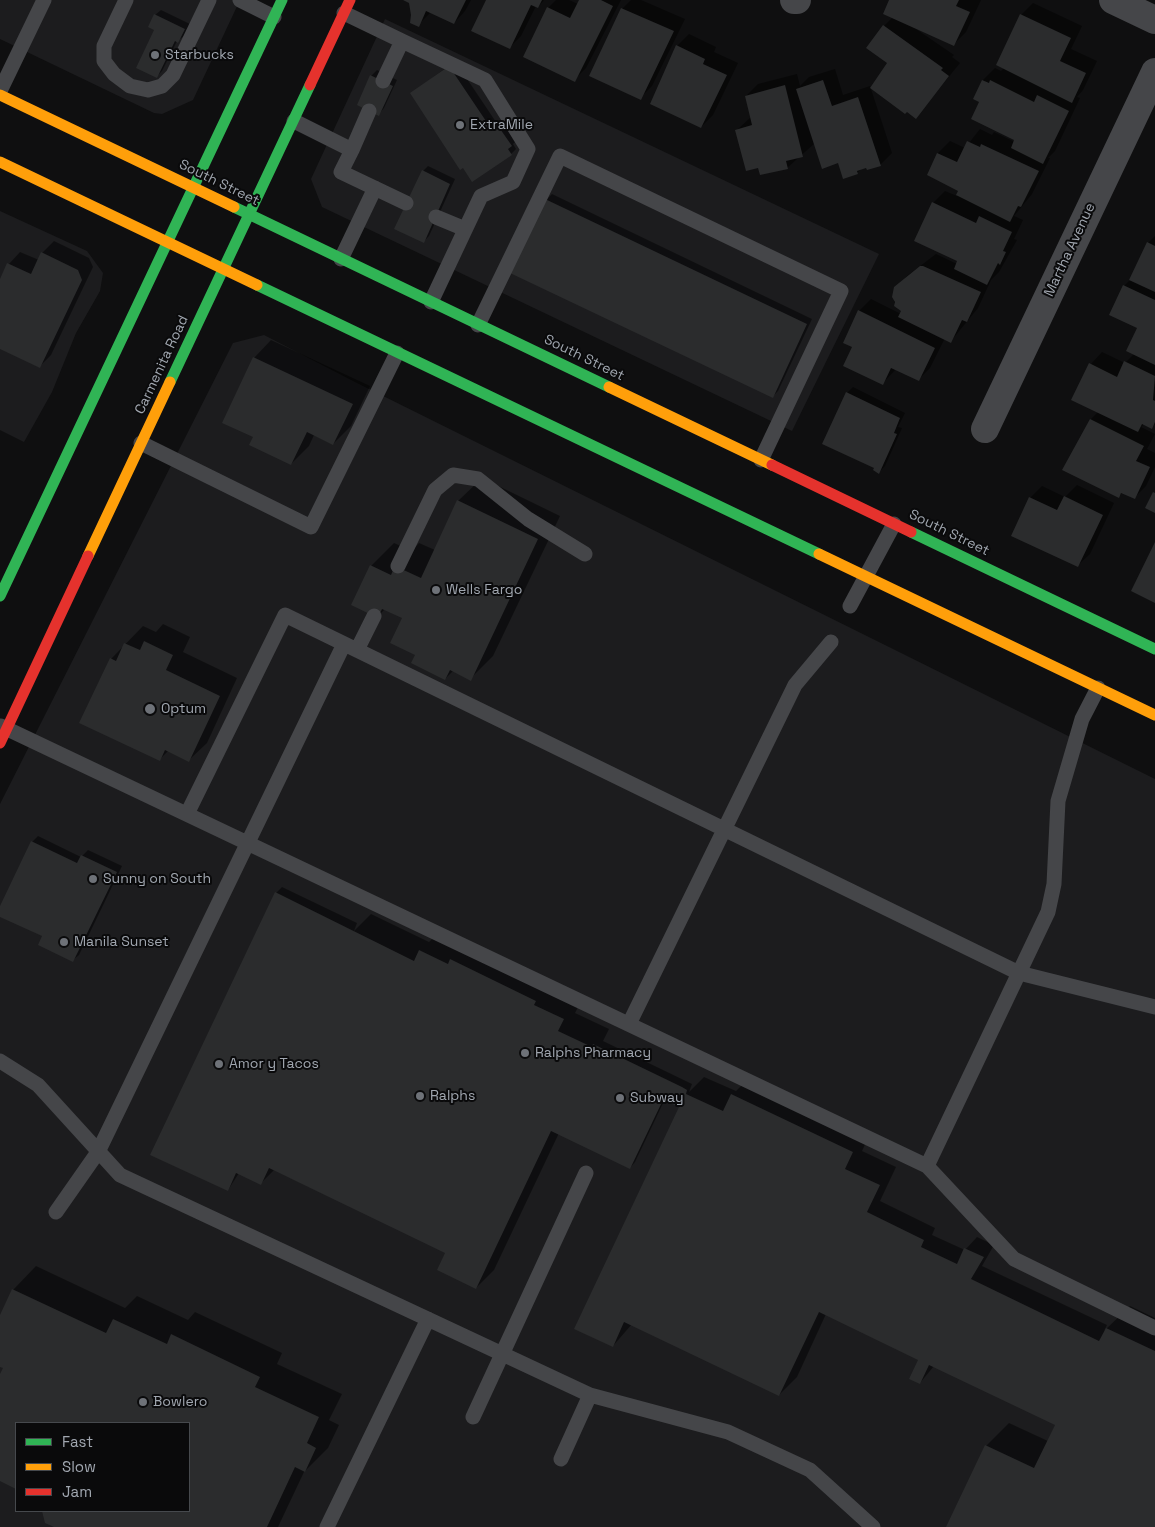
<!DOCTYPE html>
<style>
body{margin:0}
#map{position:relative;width:1155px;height:1527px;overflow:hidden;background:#0f0f10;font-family:"Space Grotesk",sans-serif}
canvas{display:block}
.legend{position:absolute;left:15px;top:1422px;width:175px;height:90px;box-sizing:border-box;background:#0a0a0b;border:1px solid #46494d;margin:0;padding:6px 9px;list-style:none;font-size:15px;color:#a1a7b0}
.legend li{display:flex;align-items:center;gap:10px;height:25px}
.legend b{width:25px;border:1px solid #46494d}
</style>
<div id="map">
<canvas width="1155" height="1527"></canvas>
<ul class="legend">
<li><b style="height:6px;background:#30b455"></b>Fast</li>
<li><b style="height:6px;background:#ff9f0a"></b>Slow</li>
<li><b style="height:6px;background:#e5322d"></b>Jam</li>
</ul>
</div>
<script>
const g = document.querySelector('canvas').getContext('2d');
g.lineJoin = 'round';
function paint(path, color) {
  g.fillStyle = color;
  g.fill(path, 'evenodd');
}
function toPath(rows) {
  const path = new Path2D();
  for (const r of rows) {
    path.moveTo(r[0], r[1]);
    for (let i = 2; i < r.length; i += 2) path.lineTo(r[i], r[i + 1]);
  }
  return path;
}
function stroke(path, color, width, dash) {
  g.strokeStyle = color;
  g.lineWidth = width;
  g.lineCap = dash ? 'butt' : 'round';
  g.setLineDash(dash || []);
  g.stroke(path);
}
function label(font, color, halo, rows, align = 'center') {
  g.font = font + ' "Space Grotesk",sans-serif';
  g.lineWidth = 4;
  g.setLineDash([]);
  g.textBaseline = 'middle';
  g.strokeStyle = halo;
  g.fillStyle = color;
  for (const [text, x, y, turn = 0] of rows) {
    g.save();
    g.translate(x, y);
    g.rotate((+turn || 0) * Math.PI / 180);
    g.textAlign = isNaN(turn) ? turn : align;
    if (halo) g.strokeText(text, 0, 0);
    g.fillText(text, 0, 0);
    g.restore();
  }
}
const built = toPath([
 [0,0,240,0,193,100,162,114,154,113,0,39],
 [385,19,879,254,792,431,322,207,311,179],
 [0,211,87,251,103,273,100,291,76,333,52,392,24,442,0,430],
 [264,335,359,384,1155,779,1155,1527,0,1527,0,804,233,343],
 [16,1423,189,1423,189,1511,16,1511]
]);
const shadow = toPath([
 [406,0,471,0,465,11,454,23,431,12,418,25,410,2],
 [487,0,544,0,538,7,536,6,521,36,509,48],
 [556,0,569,0,578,4,580,0,621,0,586,68,574,80,525,57,548,8],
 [631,0,641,0,685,19,652,86,640,98,622,9],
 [890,0,981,0,966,32,954,44,916,29,954,55,952,57,960,63,916,117,888,63,884,26,893,17],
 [1033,3,1082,26,1071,49,1097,61,1083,90,1077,97,1080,98,1055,151,1048,158,1050,158,1032,194,1014,216,1023,220,1014,239,1017,240,999,272,991,280,978,308,951,341,945,338,930,368,918,380,896,369,883,383,853,347,859,311,871,299,901,314,903,311,895,305,893,293,907,276,936,254,957,264,959,260,933,203,945,191,957,196,960,191,928,174,938,153,950,141,965,148,980,129,992,135,994,132,1015,142,1016,139,981,102,983,80,995,68,1001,71,1004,68,1021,15],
 [161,10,190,24,184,36,177,41,162,71,157,76,155,15],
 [689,34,716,47,714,52,738,63,713,115,701,127,652,103,677,46],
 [455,61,496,122,502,119,517,140,513,144,516,149,511,154,412,93],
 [835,69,843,95,870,86,892,153,880,165,862,168,857,173,815,143,787,168,759,166,737,130,751,117,746,96,758,84,797,74,800,86,809,77],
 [377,70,397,80,384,108,379,114,371,76],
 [428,166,455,179,429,236,423,242,423,171],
 [552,194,812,319,778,391,773,396,546,200],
 [1155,236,1155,424,1151,428,1144,424,1141,427,1155,434,1147,449,1155,453,1155,467,1146,486,1134,498,1123,492,1119,496,1091,419,1098,412,1091,364,1102,352,1125,363,1134,354,1138,327,1124,286,1131,279,1148,243],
 [54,241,89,258,93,267,51,355,39,367,0,348,0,282,9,264,20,252,39,260,42,253],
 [271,340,370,386,351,426,333,444,314,435,309,446,291,464,254,436,254,358],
 [853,387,905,413,898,427,902,428,885,466,879,472,847,393],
 [482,478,560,516,493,656,470,679,453,671,445,679,416,654,403,617,385,609,378,616,371,566,394,543,412,551,419,543,435,550,458,501],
 [1077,485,1114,503,1090,554,1078,565,1030,498,1042,486,1065,497],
 [163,624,190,637,183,652,237,678,207,743,189,760,169,750,159,760,111,659,143,626,156,632],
 [38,836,81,857,88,850,122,866,79,955,73,960,43,936,0,915,0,908,32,842],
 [282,887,357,923,354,931,371,914,429,942,438,933,581,1001,575,1013,609,1029,603,1041,692,1084,689,1092,704,1077,736,1091,750,1077,870,1134,862,1151,896,1167,880,1201,935,1228,932,1235,965,1250,977,1237,994,1245,982,1266,1107,1325,1104,1331,1130,1306,1155,1318,1155,1527,948,1527,986,1446,1009,1423,1048,1441,1056,1424,934,1366,920,1383,920,1359,826,1314,797,1377,779,1395,632,1324,613,1346,683,1102,665,1099,635,1162,630,1168,559,1133,494,1270,476,1288,447,1252,274,1170,261,1183,239,1173,228,1190,276,893],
 [36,1266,125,1308,137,1296,188,1320,195,1312,282,1353,277,1364,342,1394,329,1420,339,1425,328,1448,304,1472,278,1527,57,1527,46,1522,43,1511,189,1511,189,1423,16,1423,16,1488,0,1480,0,1377,5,1367,0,1365,0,1318,13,1290]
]);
const building = toPath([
 [403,0,466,0,454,24,426,11,419,27,410,23,411,15,409,3],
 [486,0,542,0,538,8,531,5,510,49,471,31],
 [579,0,601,0,613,6,575,82,523,57,547,7,570,18],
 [889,0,959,0,956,6,970,12,954,46,883,14],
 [621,8,674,31,641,100,589,76],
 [154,14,185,29,178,43,175,41,157,78,136,68,154,30,148,27],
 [1020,14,1071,38,1060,61,1086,73,1072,103,996,65],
 [883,25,943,68,941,70,949,76,916,119,907,112,905,114,870,88,887,63,866,48],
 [676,45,705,59,703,64,727,75,701,128,650,104],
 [449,66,490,127,496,123,512,146,508,149,512,155,472,182,463,168,460,170,410,93],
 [370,75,393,86,379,116,357,105],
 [823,80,832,106,858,97,881,166,867,170,866,168,857,171,858,174,843,179,838,163,822,169,796,89],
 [982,80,989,83,990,80,1034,102,1037,95,1069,111,1043,164,1011,148,1014,140,971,119,979,102,973,99],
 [785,85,803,157,786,161,788,169,760,175,758,168,746,171,735,130,752,125,745,96],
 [967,141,980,147,981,144,1039,171,1021,207,1018,206,1010,222,956,195,958,191,927,175,937,153,957,162],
 [422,170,450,184,424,243,394,229],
 [545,199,807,324,773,398,510,273],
 [932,202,976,223,979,216,1012,232,1003,251,1006,252,1000,265,998,263,987,285,954,269,957,261,914,241],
 [1147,242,1155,246,1155,292,1129,280],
 [41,252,78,270,82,280,40,368,0,349,0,279,7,263,31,274],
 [920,266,923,266,981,292,967,322,962,320,951,343,898,317,901,311,894,306,895,302,892,297,894,287],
 [1123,285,1155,300,1155,365,1126,351,1137,328,1109,315],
 [858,310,935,348,919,381,891,368,883,385,843,366,852,347,843,343],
 [253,357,353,404,333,445,307,432,291,465,249,445,253,437,222,423],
 [1124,361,1155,376,1153,400,1155,401,1155,422,1152,429,1142,424,1138,432,1071,400,1089,363,1117,377],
 [846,392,900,418,894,433,897,434,879,474,873,470,874,468,822,444],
 [1090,419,1144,446,1136,461,1150,467,1135,499,1121,493,1119,498,1062,470],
 [1153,492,1155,493,1155,513,1145,508],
 [1064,496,1103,515,1078,567,1011,536,1029,497,1057,510],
 [457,500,538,539,471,681,450,670,445,680,411,663,415,655,390,643,402,618,382,609,378,618,351,605,370,565,391,575,395,566,421,578],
 [1155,542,1155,603,1131,591],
 [144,641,173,655,166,670,220,696,189,762,165,750,160,761,79,723,110,658,116,661,124,643,140,650],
 [31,841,77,863,81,855,117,872,73,962,38,945,42,936,0,917,0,906],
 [275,892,414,961,419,950,448,964,450,959,536,1001,534,1005,564,1019,558,1031,592,1047,593,1044,682,1087,687,1090,686,1094,723,1111,731,1094,853,1152,845,1169,880,1185,867,1212,924,1240,921,1247,957,1264,964,1248,984,1257,971,1279,1099,1341,1106,1328,1155,1351,1155,1527,946,1527,985,1445,1034,1468,1055,1425,929,1365,920,1384,909,1379,918,1360,819,1312,779,1396,624,1322,613,1347,574,1329,679,1107,663,1100,630,1169,551,1131,476,1289,437,1270,445,1253,269,1168,261,1185,236,1173,228,1191,150,1155],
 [12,1289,106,1333,113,1319,167,1344,171,1334,260,1377,255,1387,319,1417,307,1443,316,1448,305,1472,295,1467,267,1527,54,1527,45,1523,42,1511,189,1511,189,1423,16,1423,16,1489,0,1481,0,1374,3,1368,0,1367,0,1315]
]);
const lane = toPath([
 [126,0,104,46,104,61,114,74,130,86,148,90,162,86,173,75,209,0],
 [240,0,274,17],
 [344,13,402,41,383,81],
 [402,41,485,80,528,149,513,182,481,196,431,302],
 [0,91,44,0],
 [294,121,352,150,369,111],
 [352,150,341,172,406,203],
 [436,217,465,229],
 [341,259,375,188],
 [478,325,560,156,841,291,761,460],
 [141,443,311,527,397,353],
 [398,566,435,490,453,475,478,479,528,519,585,554],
 [850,606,894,524],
 [357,650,374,616],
 [1,726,927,1166,1014,1259,1155,1328],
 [187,814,285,615,1019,973,1155,1007],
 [629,1024,795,685,831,642],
 [0,1061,38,1085,120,1175,590,1395,728,1432,810,1470,873,1527],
 [927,1166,1048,912,1054,884,1058,801,1082,719,1098,688],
 [56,1212,98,1152,344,644],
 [473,1417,586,1173],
 [561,1459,590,1395],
 [327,1527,428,1319]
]);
const street = toPath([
 [794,0,797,0],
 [1113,0,1155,20],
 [985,429,1155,72]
]);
const fast = toPath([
 [234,207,609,387],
 [257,285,819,554],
 [170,382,310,85],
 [911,532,1155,649],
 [0,596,282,0]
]);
const slow = toPath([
 [0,95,234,207],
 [0,162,257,285],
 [609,387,772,465],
 [819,554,1155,715],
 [88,556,170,382]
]);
const jam = toPath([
 [310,85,350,0],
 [772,465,911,532],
 [0,743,88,556]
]);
const markers = [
 [155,55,5,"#6e7278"],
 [460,125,5,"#6e7278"],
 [436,590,5,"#6e7278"],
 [150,709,6,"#6e7278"],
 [93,879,5,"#6e7278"],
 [64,942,5,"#6e7278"],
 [525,1053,5,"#6e7278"],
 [219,1064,5,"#6e7278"],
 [420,1096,5,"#6e7278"],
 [620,1098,5,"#6e7278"],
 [143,1402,5,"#6e7278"]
];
const poiNames = [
 ["Starbucks",165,55],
 ["ExtraMile",470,125],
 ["Wells Fargo",446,590],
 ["Optum",161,709],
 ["Sunny on South",103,879],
 ["Manila Sunset",74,942],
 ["Ralphs Pharmacy",535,1053],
 ["Amor y Tacos",229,1064],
 ["Ralphs",430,1096],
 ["Subway",630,1098],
 ["Bowlero",153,1402]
];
const streetNames = [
 ["South Street",219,183,26],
 ["Martha Avenue",1070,250,-65],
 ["South Street",584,358,26],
 ["Carmenita Road",162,365,-65],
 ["South Street",949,533,26]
];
paint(built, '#1c1c1e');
paint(shadow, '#0007');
paint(building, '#2b2c2d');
stroke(lane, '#454649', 15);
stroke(street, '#454649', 28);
stroke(fast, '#30b455', 11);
stroke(slow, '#ff9f0a', 11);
stroke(jam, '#e5322d', 11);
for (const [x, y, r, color] of markers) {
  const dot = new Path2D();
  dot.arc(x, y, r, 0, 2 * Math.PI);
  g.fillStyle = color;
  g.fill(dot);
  stroke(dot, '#0a0a0b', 2);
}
label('14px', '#a1a7b0', '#0a0a0b', poiNames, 'left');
label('14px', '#a1a7b0', '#0a0a0b', streetNames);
</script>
